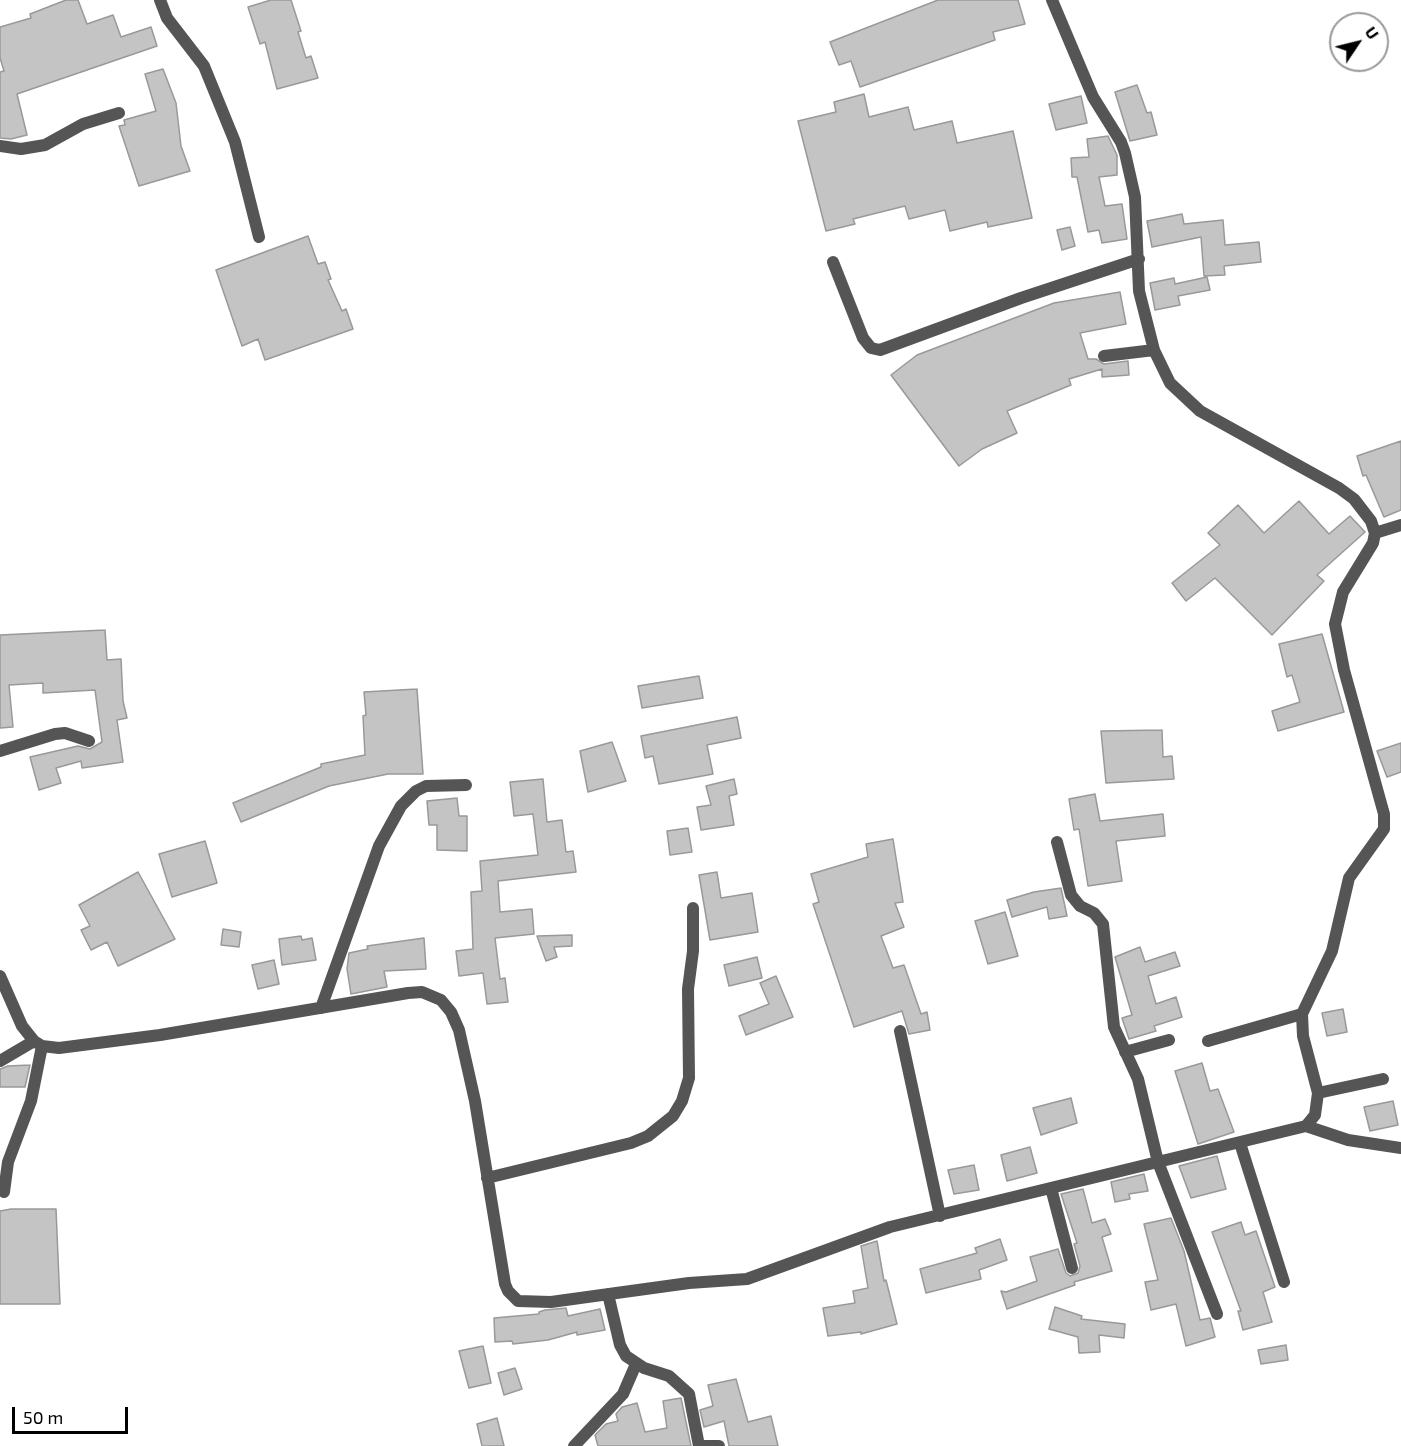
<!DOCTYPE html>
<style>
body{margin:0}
#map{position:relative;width:1401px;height:1446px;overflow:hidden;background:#fff;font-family:"Exo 2",sans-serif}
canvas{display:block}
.north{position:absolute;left:1329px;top:12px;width:60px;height:60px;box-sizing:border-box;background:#fff;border:2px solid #999;border-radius:50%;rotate:55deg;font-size:16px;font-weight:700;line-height:24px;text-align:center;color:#000}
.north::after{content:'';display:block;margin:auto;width:21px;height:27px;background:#000;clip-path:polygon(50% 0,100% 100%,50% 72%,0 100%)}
.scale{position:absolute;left:12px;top:1407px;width:116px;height:27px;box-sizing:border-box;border:3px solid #000;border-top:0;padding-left:8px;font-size:18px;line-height:21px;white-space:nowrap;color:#000;-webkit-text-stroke:4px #fff;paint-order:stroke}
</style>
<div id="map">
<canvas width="1401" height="1446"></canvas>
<div class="north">U</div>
<div class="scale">50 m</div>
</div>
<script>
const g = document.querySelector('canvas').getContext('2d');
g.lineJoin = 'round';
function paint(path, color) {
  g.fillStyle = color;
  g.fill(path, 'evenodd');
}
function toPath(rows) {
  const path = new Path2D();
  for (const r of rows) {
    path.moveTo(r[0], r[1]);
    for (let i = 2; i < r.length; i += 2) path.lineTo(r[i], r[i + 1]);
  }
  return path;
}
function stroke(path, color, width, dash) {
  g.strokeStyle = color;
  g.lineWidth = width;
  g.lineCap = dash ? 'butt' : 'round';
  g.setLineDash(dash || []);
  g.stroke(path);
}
const building = toPath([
 [66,0,78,0,87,24,113,15,121,37,151,27,157,46,17,94,27,135,11,139,0,138,0,72,4,71,0,58,0,27,31,18,30,14,66,0],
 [271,0,291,0,301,31,298,32,306,58,311,56,318,78,277,89,265,42,260,44,248,7,271,0],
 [938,0,1018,0,1025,24,993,32,995,40,860,87,851,61,839,65,830,42,938,0],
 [163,69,176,103,181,146,190,171,139,186,119,126,125,125,124,120,156,111,145,74,163,69],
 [1137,85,1147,113,1151,112,1157,135,1130,141,1115,92,1137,85],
 [864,94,869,117,908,107,914,130,952,121,957,143,1013,131,1032,218,988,227,987,222,950,231,945,210,909,219,905,206,853,219,855,224,826,231,798,121,836,112,834,102,864,94],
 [1081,96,1087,123,1056,130,1049,104,1081,96],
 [1108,136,1117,155,1117,175,1099,177,1105,206,1122,204,1127,239,1102,243,1099,230,1088,232,1077,177,1072,177,1071,158,1089,157,1087,139,1108,136],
 [1182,214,1184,224,1223,220,1225,245,1259,242,1261,262,1224,266,1225,275,1204,276,1201,237,1152,247,1147,221,1182,214],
 [1070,227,1075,246,1062,250,1057,230,1070,227],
 [308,236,318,264,325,262,331,279,328,280,342,311,346,309,353,329,265,360,258,339,242,346,216,270,308,236],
 [1207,277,1210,290,1178,296,1180,305,1155,310,1150,283,1174,278,1175,284,1207,277],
 [1120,292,1126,324,1080,333,1088,359,1096,359,1104,364,1128,361,1129,375,1102,377,1102,369,1069,379,1071,385,1007,411,1017,433,982,449,959,466,891,375,917,355,1054,303,1120,292],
 [1401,441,1401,510,1384,517,1366,475,1363,476,1357,456,1401,441],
 [1299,501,1329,534,1350,516,1365,532,1317,575,1324,581,1272,635,1215,578,1186,601,1172,583,1220,545,1208,533,1238,505,1264,533,1299,501],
 [105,630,107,660,121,659,123,701,127,718,117,720,123,762,82,768,81,761,56,768,61,783,39,790,30,757,78,746,90,749,102,742,95,690,43,693,43,683,9,685,13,727,0,728,0,635,105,630],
 [1322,634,1344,712,1278,731,1272,711,1300,702,1292,675,1287,677,1279,644,1322,634],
 [699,676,703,698,642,708,638,686,699,676],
 [417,689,423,774,388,774,329,786,241,822,233,803,321,767,321,764,365,755,363,716,366,715,364,692,417,689],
 [737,717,741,738,707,745,713,774,659,784,653,756,645,758,641,736,737,717],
 [1162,730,1163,757,1172,756,1174,779,1106,783,1101,731,1162,730],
 [612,742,626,781,588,792,580,751,612,742],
 [1401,743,1401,772,1387,777,1377,751,1401,743],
 [543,779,547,822,562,820,566,852,573,851,576,872,498,881,500,912,532,909,534,934,495,938,500,979,505,978,508,1002,487,1004,483,973,459,976,456,951,473,949,471,892,482,891,480,861,538,855,533,814,514,816,510,782,543,779],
 [734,779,737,794,729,796,734,825,701,830,697,807,711,805,706,786,734,779],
 [1095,794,1100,821,1163,814,1165,836,1116,841,1122,881,1088,886,1079,829,1074,830,1069,799,1095,794],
 [457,798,459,816,467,816,467,851,437,850,437,825,429,825,427,801,457,798],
 [688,828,692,852,670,855,667,831,688,828],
 [893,839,903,902,895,903,904,927,881,936,893,968,904,965,921,1014,927,1012,930,1030,909,1034,902,1011,854,1027,813,904,819,902,811,874,868,857,866,844,893,839],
 [205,841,217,883,172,897,159,854,205,841],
 [138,872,175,939,118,966,107,942,91,950,81,930,90,926,79,905,138,872],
 [717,872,721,898,752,893,758,932,710,940,699,875,717,872],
 [1061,888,1067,916,1049,919,1047,907,1012,917,1007,900,1034,892,1061,888],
 [1005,912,1018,956,988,964,975,921,1005,912],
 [223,929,241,932,239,947,221,945,223,929],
 [572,935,572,946,554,947,557,957,546,961,537,936,572,935],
 [301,936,302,940,312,938,316,960,282,965,279,939,301,936],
 [424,938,426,969,384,971,387,987,351,994,347,969,349,953,368,949,367,946,424,938],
 [1140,947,1145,962,1175,952,1180,966,1148,976,1156,1004,1176,997,1182,1017,1154,1026,1156,1031,1129,1039,1122,1018,1132,1015,1115,957,1140,947],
 [757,957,762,978,729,986,724,965,757,957],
 [274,960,279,984,258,989,252,965,274,960],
 [776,976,793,1017,746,1035,739,1016,769,1004,760,983,776,976],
 [1343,1009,1347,1032,1327,1036,1322,1013,1343,1009],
 [1202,1063,1210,1091,1218,1089,1234,1132,1198,1144,1175,1071,1202,1063],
 [30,1065,25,1087,0,1087,0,1069,8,1066,30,1065],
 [1071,1098,1077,1123,1041,1135,1033,1108,1071,1098],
 [1393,1101,1398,1125,1370,1131,1364,1107,1393,1101],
 [1030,1147,1037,1173,1007,1181,1001,1155,1030,1147],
 [1217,1156,1226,1189,1191,1198,1179,1166,1217,1156],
 [974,1165,979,1190,954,1194,948,1170,974,1165],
 [1144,1174,1148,1191,1129,1194,1130,1199,1115,1202,1111,1182,1144,1174],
 [1083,1189,1092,1223,1105,1219,1111,1234,1102,1237,1112,1271,1074,1282,1075,1285,1007,1309,1001,1291,1006,1292,1037,1281,1030,1257,1058,1249,1066,1273,1070,1276,1078,1273,1080,1266,1074,1244,1077,1243,1061,1194,1083,1189],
 [11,1209,56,1209,60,1304,0,1304,0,1211,11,1209],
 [1171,1218,1184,1251,1200,1320,1210,1318,1215,1337,1186,1346,1176,1304,1151,1310,1145,1282,1158,1280,1144,1224,1171,1218],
 [1241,1222,1245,1235,1256,1231,1275,1287,1263,1292,1272,1322,1243,1330,1238,1311,1241,1311,1212,1232,1241,1222],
 [1000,1239,1007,1260,979,1270,981,1279,926,1293,920,1269,977,1253,975,1248,1000,1239],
 [877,1241,884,1281,886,1280,897,1324,861,1334,861,1332,828,1336,823,1308,855,1303,853,1291,868,1288,861,1246,877,1241],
 [1055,1307,1082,1316,1081,1319,1125,1324,1124,1338,1099,1335,1100,1352,1079,1353,1078,1337,1049,1329,1055,1307],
 [566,1308,568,1316,600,1309,605,1330,577,1335,577,1332,548,1340,513,1344,512,1341,495,1342,494,1318,539,1314,539,1312,545,1310,566,1308],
 [1286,1345,1288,1360,1261,1364,1258,1350,1286,1345],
 [483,1346,491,1383,469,1388,459,1351,483,1346],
 [515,1368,522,1389,504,1395,498,1373,515,1368],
 [736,1379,748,1422,771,1416,778,1446,729,1446,724,1421,704,1427,700,1410,713,1406,708,1385,736,1379],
 [681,1398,691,1446,598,1446,595,1435,606,1424,618,1421,616,1414,622,1407,637,1403,645,1432,667,1428,663,1401,681,1398],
 [497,1418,504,1446,482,1446,477,1424,497,1418]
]);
const minor = toPath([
 [160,0,167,18,204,66,235,142,259,237],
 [0,146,21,149,45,145,83,124,119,113],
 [833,262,863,338,871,348,880,350,1021,298,1139,259],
 [1104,356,1154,350],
 [1375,533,1401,525],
 [0,751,55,734,65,733,89,741],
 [1057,842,1071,895,1080,906,1094,913,1103,924,1114,1027,1138,1079,1158,1162,1217,1314],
 [0,976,22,1026,34,1041,42,1046,59,1048,160,1035,408,993,422,992,441,1000,451,1012,459,1030,475,1101,505,1284,508,1291,518,1301,551,1302,689,1283,747,1279,890,1227,1306,1126,1315,1115,1318,1093,1303,1036,1302,1014,1332,951,1349,878,1384,829,1384,814,1344,670,1335,624,1343,592,1373,543,1375,533,1371,521,1354,499,1339,488,1200,411,1170,383,1154,350,1139,291,1135,197,1125,153,1121,142,1093,97,1052,0],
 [321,1008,379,846,401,806,416,791,426,786,466,785],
 [900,1031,940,1216],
 [1208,1041,1302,1014],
 [1125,1052,1169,1040],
 [0,1061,34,1041],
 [1318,1093,1383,1079],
 [1306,1126,1348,1140,1401,1148],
 [1240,1143,1284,1282],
 [487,1178,631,1143,648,1136,673,1116,682,1101,689,1078,688,989,693,951,693,908],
 [1051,1188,1072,1268],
 [4,1192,8,1162,31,1101,42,1046],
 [608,1294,620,1345,626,1356,644,1368,669,1376,689,1394,699,1446],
 [574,1446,623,1394,636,1364],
 [703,1446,719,1446]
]);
paint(building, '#c4c4c4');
stroke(building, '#999', 1.5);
stroke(minor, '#555', 12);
</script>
